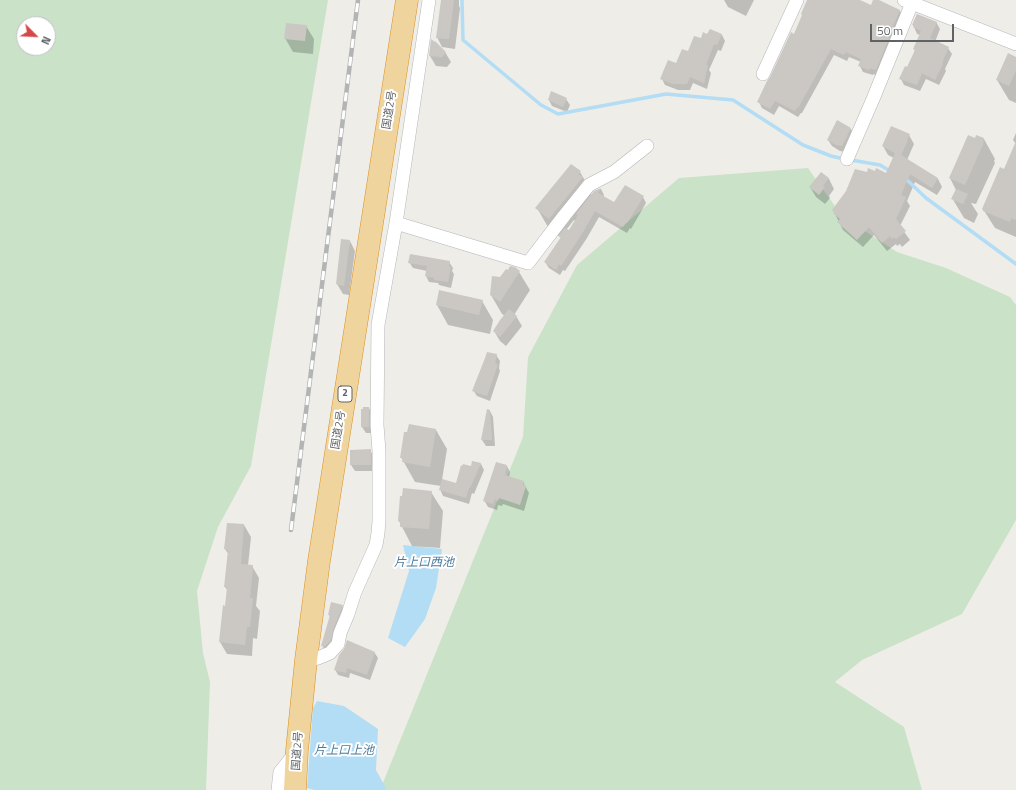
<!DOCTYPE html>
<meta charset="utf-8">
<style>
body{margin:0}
#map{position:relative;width:1016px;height:790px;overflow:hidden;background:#efede8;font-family:"Titillium Web",sans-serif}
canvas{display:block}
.north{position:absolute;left:16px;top:16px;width:40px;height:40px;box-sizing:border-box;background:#fff;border:1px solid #bfc1c2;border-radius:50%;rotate:114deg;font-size:11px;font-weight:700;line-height:16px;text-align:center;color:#5f6366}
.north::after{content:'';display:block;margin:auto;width:14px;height:18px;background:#d54849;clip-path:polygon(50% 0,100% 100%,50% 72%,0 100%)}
.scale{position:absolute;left:870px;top:24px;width:84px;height:18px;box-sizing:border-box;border:2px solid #5f6366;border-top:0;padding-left:5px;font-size:12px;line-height:14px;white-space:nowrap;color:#5f6366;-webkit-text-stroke:3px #fff;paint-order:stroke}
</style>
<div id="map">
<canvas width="1016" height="790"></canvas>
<div class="north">N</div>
<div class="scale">50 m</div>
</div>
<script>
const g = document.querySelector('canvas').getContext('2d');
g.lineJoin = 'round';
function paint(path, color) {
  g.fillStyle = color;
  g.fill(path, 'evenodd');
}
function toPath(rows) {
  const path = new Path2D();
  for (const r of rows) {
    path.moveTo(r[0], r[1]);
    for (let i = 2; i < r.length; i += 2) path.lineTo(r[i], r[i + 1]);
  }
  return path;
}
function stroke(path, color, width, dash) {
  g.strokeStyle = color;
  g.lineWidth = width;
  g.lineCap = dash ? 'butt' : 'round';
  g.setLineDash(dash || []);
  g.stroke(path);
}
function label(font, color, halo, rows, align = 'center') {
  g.font = font + ' "Titillium Web","Noto Sans JP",sans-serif';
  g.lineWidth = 4;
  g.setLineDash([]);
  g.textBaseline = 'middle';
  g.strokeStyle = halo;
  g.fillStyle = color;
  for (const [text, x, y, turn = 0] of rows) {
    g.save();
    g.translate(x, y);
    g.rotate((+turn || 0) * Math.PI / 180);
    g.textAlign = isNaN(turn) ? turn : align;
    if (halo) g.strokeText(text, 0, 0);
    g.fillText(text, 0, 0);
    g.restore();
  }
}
const green = toPath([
 [0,0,328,0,251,466,218,527,197,591,203,653,210,682,206,790,0,790],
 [24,24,48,24,48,48,24,48],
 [808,168,842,216,897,252,946,268,1010,297,1016,305,1016,520,962,614,862,660,835,682,904,727,922,790,380,790,485,531,523,437,528,357,577,265,679,178]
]);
const water = toPath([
 [403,545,442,549,436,588,425,619,405,647,388,638,409,571],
 [317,701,344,706,378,729,376,770,387,790,314,790,307,788,313,708]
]);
const shadow = toPath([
 [442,0,459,0,459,6,460,8,455,49,442,47,437,37],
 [724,0,754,0,746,16,728,7],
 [809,0,857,0,871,6,874,0,876,0,900,11,903,17,878,76,873,74,873,75,863,72,860,66,861,62,849,57,847,61,834,55,802,113,801,113,798,117,779,106,774,115,762,108,759,102,795,35],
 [936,22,940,29,935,42,948,48,952,54,945,69,946,71,939,85,926,79,920,91,904,85,901,79,907,68,915,52,914,49,920,35,917,34,914,27,913,25],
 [306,26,314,39,313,54,293,52,285,38],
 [708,35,722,35,725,41,721,51,718,50,709,70,711,73,707,89,693,83,690,90,678,90,665,85,662,79,701,40],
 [445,52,451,62,447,67,436,66,430,56],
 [1016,58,1016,103,1009,100,997,80],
 [566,99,570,105,567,112,552,106,549,100],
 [851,129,854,135,845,152,840,151,832,146,828,140],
 [1016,133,1016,237,995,228,983,209,1004,170,1016,144,1013,140],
 [909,135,914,144,907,160,938,179,942,187,937,195,915,182,907,201,910,206,900,226,910,240,902,247,900,244,897,246,896,244,887,251,874,235,863,247,843,230,833,210,867,174,887,174,894,158,888,155,883,146],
 [977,136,984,139,995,159,994,161,995,163,976,204,971,203,978,214,974,223,964,218,952,198,956,190,950,178],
 [580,172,591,191,590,192,592,195,595,192,601,189,604,195,603,197,615,203,643,197,646,203,631,229,630,228,627,233,599,217,587,238,565,271,563,270,560,275,549,268,545,262,561,238,548,227,537,208],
 [574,220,576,221,569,232,566,230],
 [821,173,829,179,834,189,829,196,830,198,825,204,816,197,810,187],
 [350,241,355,251,349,295,343,294,337,284],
 [409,262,449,262,453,268,452,271,454,274,451,288,439,285,438,283,429,282,426,276,427,271,413,268],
 [519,272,530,290,514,315,516,316,522,326,506,346,500,341,494,331,505,316,502,314,491,295,501,278],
 [482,301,493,320,490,334,448,325,437,305],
 [496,355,500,361,499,368,500,371,490,401,477,396,473,390],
 [369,408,372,414,372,433,366,433,362,427,362,410],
 [488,411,490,411,493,417,495,446,486,446,482,440],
 [436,430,447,449,442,480,457,484,471,467,481,464,484,470,474,494,472,493,469,504,443,496,440,489,441,486,415,482,401,457],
 [370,450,374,457,374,471,355,471,351,465],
 [507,466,510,472,509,477,523,482,529,493,524,511,503,504,502,506,498,505,497,510,488,507,484,500],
 [431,492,443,511,440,548,412,546,399,521],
 [244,525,251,537,248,566,252,566,259,578,256,606,260,611,257,639,253,638,252,656,227,654,220,642,228,591,225,587,229,555,225,549],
 [342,606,346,612,336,637,326,652,322,645,330,617,329,615],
 [374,652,378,658,370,680,350,673,349,678,338,675,335,669]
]);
const stream = toPath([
 [462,0,463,40,541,105,558,114,666,94,733,100,803,145,831,156,844,159],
 [851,160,880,165,890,171],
 [905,178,926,198,1016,264]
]);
const building = toPath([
 [441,0,454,0,449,39,436,38],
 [807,0,860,0,871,5,873,0,879,0,900,10,892,28,893,28,876,70,875,69,875,70,870,68,869,70,858,66,861,59,846,52,844,55,831,49,798,108,797,107,795,111,775,101,770,109,757,102,767,81,770,77,791,32,794,34,802,15,801,14],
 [917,14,937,22,930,38,949,47,942,63,943,64,935,80,922,73,917,85,899,79,905,66,907,67,915,50,913,49,921,31,913,27,914,25,912,25],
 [286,23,307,25,305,41,284,39],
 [710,29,722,34,717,45,714,44,706,65,708,65,704,83,690,77,687,84,673,84,660,79,668,60,676,63,682,49,688,51,694,36,701,38,703,32,707,34],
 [431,39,435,42,435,41,446,52,442,57,429,56],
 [1008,53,1016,57,1016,70,1009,86,996,80],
 [551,91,567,98,563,107,548,100],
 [837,120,851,128,842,146,836,145,827,140],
 [891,126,910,134,907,140,908,140,901,155,938,178,932,188,910,174,901,195,906,197,896,219,906,231,896,239,894,237,892,239,890,236,882,243,869,227,857,240,837,222,840,219,833,213,834,212,832,210,846,191,855,169,867,172,868,168,875,171,876,168,886,173,895,153,882,146],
 [968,135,975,138,976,135,984,138,983,142,984,142,965,185,949,178],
 [1016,141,1016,220,1011,218,1010,222,983,211,983,210,982,209,1000,167,1004,169],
 [571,164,581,171,578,174,583,177,549,219,535,208],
 [821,172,829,178,823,186,825,187,819,195,809,187],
 [625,185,644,196,627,223,626,223,623,227,595,211,583,232,561,266,559,264,556,270,544,262,561,237,559,236,559,235,565,228,569,230,578,215,576,214,594,191,601,188,598,193,614,202],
 [956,189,968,194,963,204,951,199],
 [341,239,350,240,344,286,336,284],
 [410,254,450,261,449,266,451,267,448,282,434,280,434,278,425,276,427,266,408,263],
 [510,266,515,267,520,271,500,302,490,295,492,276,500,277,506,269,508,270],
 [439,290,483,300,479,315,436,305],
 [509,309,517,316,500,337,493,331,500,320],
 [487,352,497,354,495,364,498,364,487,396,472,391,485,358],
 [363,407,369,407,369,427,361,427,361,409,363,409],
 [487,409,490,410,492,440,481,440],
 [409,424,436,429,430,467,402,462,403,458,400,458,404,432,407,432],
 [371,449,371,465,350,465,350,450],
 [472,461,481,463,470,488,469,488,466,498,439,490,442,479,456,483,461,465,462,466,463,464,471,466],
 [496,462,507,465,505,475,524,481,523,484,526,486,520,505,499,498,498,501,495,499,493,504,483,501],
 [403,488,432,491,429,529,400,527,400,522,398,521,400,496,402,496],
 [227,523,244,524,241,564,253,565,250,598,253,598,250,627,247,627,245,645,219,642,223,605,225,606,227,587,224,587,228,550,224,549],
 [331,602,343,605,333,630,331,640,325,646,322,648,323,646,321,646,330,615,328,615],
 [347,640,375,652,367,675,347,668,346,673,334,670,339,655,344,649]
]);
const street = toPath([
 [904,0,1016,44],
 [763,74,797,0],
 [847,159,873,99,912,3],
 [396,223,528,263,564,216,589,185,614,172,647,146],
 [306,660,318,658,330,653,338,644,340,633,348,614,355,592,376,545,378,533,379,521,379,451,377,425,378,325,396,223,429,0],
 [278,790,280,772,296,752]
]);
const highway = toPath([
 [295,790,297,750,306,660,319,561,407,0]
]);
const rail = toPath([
 [291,530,358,0]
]);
const shields = [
 [345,394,14]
];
const shieldNames = [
 ["2",345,394]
];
const streetNames = [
 ["国道2号",390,110,-81],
 ["国道2号",339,430,-81],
 ["国道2号",298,751,-86]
];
const waterNames = [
 ["片上口西池",424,563],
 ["片上口上池",344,751]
];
paint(green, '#cae3c8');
paint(water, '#b2ddf5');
paint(shadow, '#0003');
stroke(stream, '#b2ddf5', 3.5);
paint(building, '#cbc8c4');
stroke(street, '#b3b5b8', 14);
stroke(highway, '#da8f1d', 23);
stroke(street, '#fff', 13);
stroke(highway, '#f0d49e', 22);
stroke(rail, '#b3b4b4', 4.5);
stroke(rail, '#fff', 3, [9]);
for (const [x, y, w] of shields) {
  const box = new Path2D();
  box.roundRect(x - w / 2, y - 8, w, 16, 3);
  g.fillStyle = '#fff';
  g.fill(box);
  stroke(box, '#5f6366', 1);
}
label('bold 10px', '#5f6366', null, shieldNames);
label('11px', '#5f6366', '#fff', streetNames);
label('italic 12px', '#4c7a9d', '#fff', waterNames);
</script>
